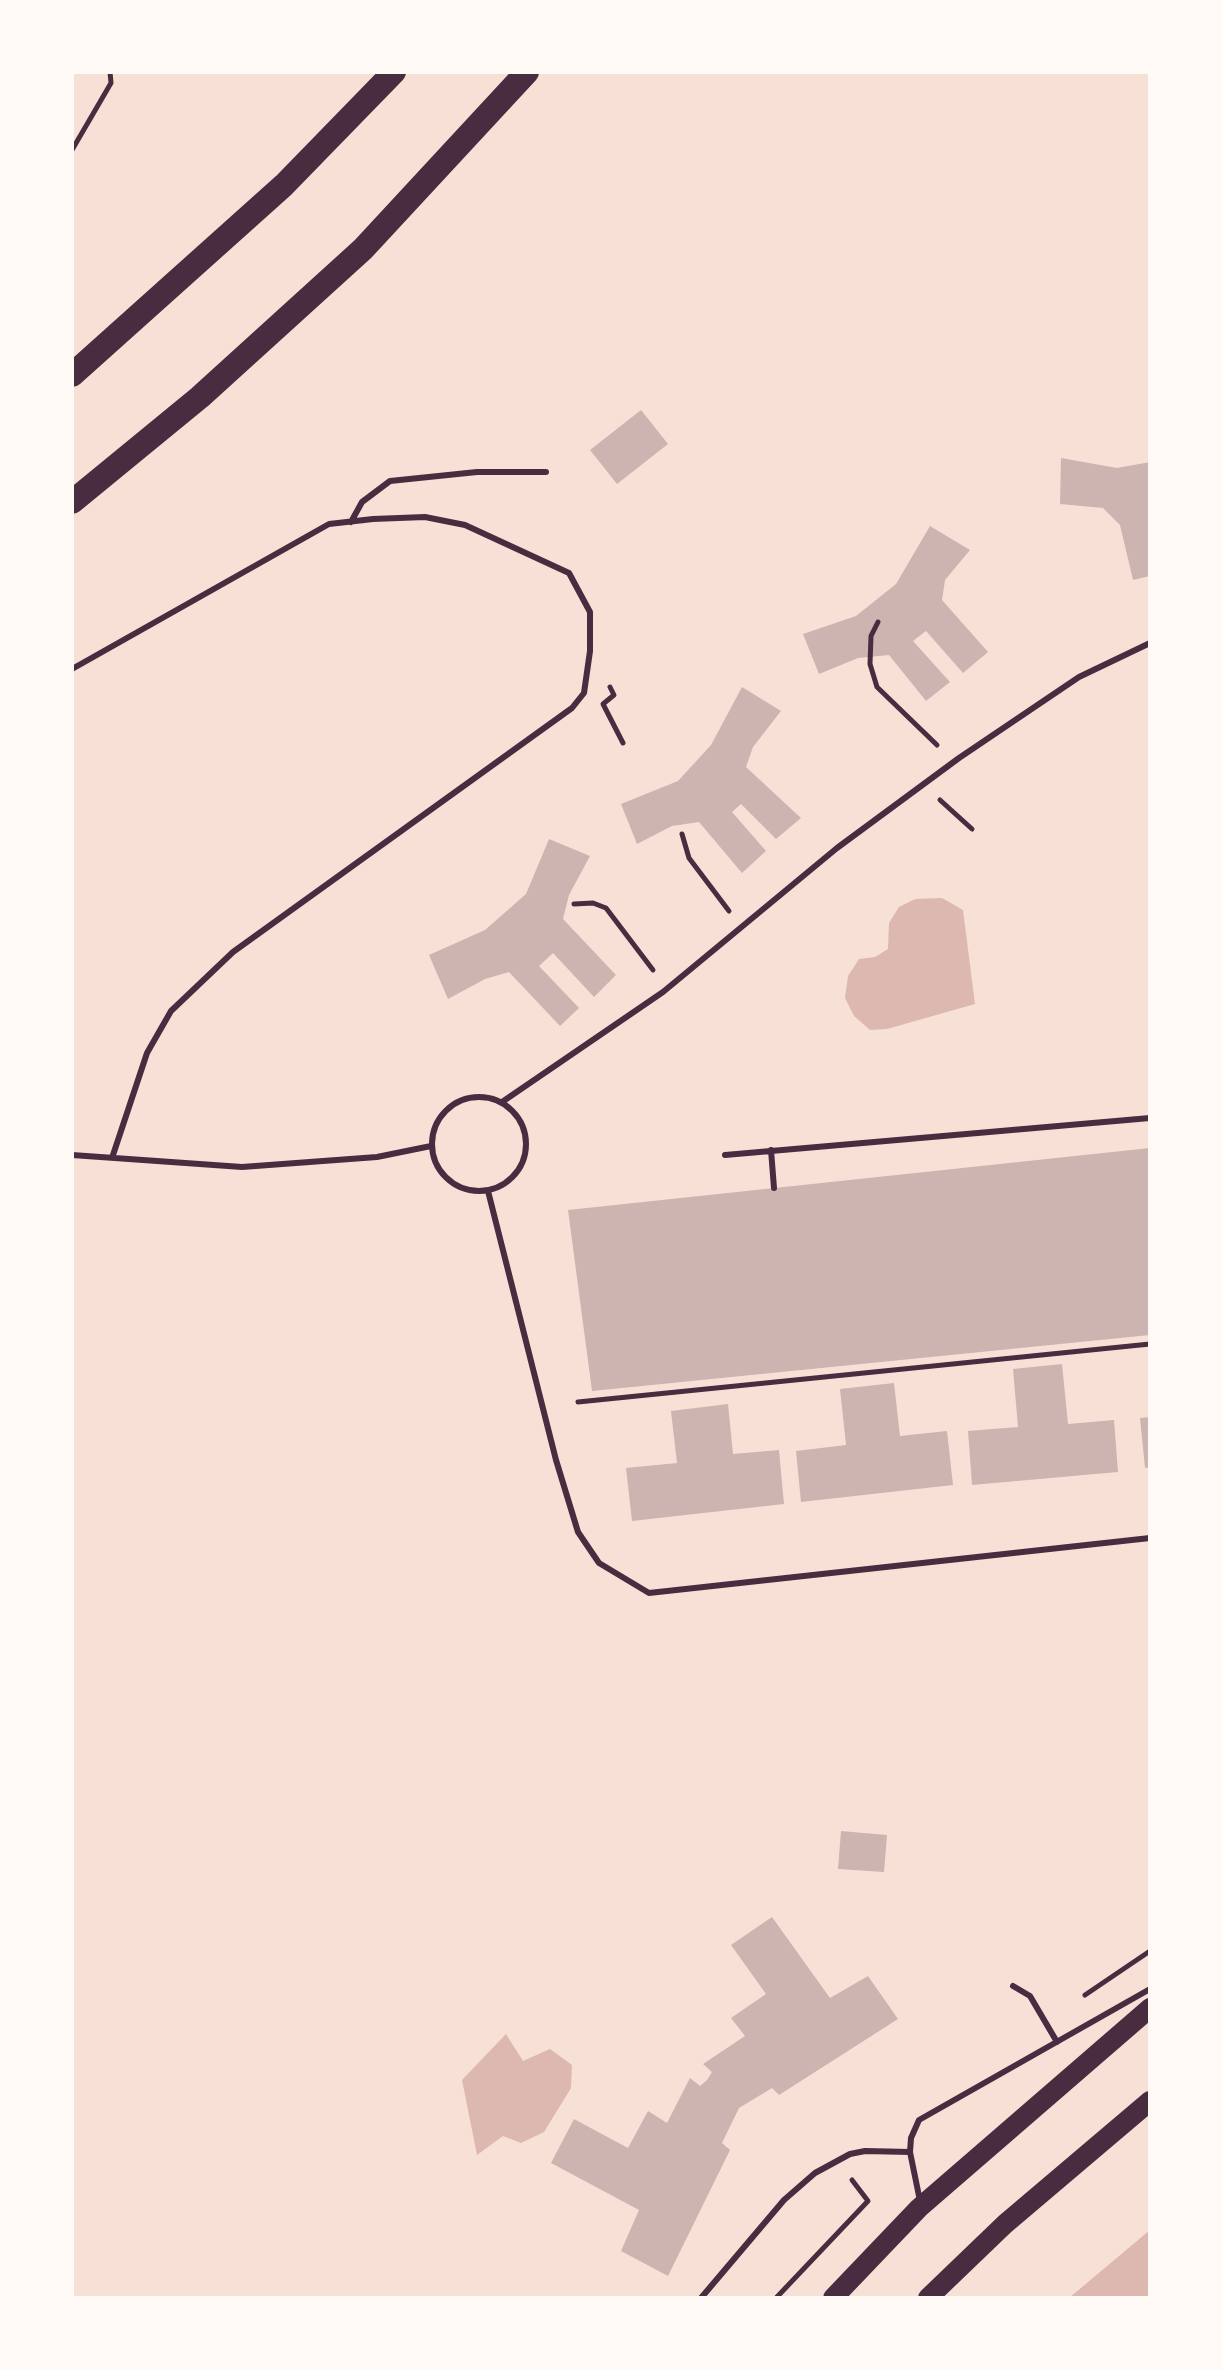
<!DOCTYPE html>
<style>
body{margin:0}
#map{position:relative;width:1222px;height:2370px;overflow:hidden;background:#f7e1d7;font-family:Mulish,sans-serif}
canvas{display:block}
.frame{position:absolute;inset:0;border:74px solid #fffaf5;pointer-events:none}
</style>
<div id="map">
<canvas width="1222" height="2370"></canvas>
<div class="frame"></div>
</div>
<script>
const g = document.querySelector('canvas').getContext('2d');
g.lineJoin = 'round';
function paint(path, color) {
  g.fillStyle = color;
  g.fill(path, 'evenodd');
}
function toPath(rows) {
  const path = new Path2D();
  for (const r of rows) {
    if (r.length === 3) {
      path.moveTo(r[0] + r[2], r[1]);
      path.arc(r[0], r[1], r[2], 0, 2 * Math.PI);
      continue;
    }
    path.moveTo(r[0], r[1]);
    for (let i = 2; i < r.length; i += 2) path.lineTo(r[i], r[i + 1]);
  }
  return path;
}
function stroke(path, color, width, dash) {
  g.strokeStyle = color;
  g.lineWidth = width;
  g.lineCap = dash ? 'butt' : 'round';
  g.setLineDash(dash || []);
  g.stroke(path);
}
const water = toPath([
 [942,898,963,910,975,1004,887,1029,870,1030,854,1016,845,998,848,976,859,959,875,957,888,949,889,923,899,907,915,899],
 [506,2034,523,2061,550,2049,572,2065,571,2088,544,2132,521,2143,503,2136,477,2155,462,2080],
 [1150,2230,1150,2298,1069,2298]
]);
const building = toPath([
 [641,410,668,444,617,484,590,450],
 [1061,458,1117,468,1150,462,1150,576,1133,580,1120,525,1103,508,1060,504],
 [930,526,970,550,945,580,942,600,988,652,963,673,926,631,913,641,950,682,926,701,889,655,858,658,819,674,803,634,856,616,896,584],
 [742,687,781,711,753,747,746,767,801,818,776,839,741,804,732,812,766,851,742,873,699,822,672,826,637,844,621,804,678,781,711,745],
 [549,839,590,856,569,895,563,919,616,975,594,997,553,953,539,966,579,1008,560,1026,509,972,485,979,448,999,429,955,485,930,526,894],
 [1150,1148,1150,1335,592,1391,568,1210],
 [1062,1364,1068,1424,1114,1420,1118,1472,972,1485,968,1431,1018,1427,1013,1369],
 [894,1383,900,1436,947,1431,953,1485,801,1502,796,1451,846,1445,840,1389],
 [728,1404,733,1454,779,1450,784,1504,632,1521,626,1468,677,1463,671,1411],
 [1150,1417,1150,1467,1145,1468,1140,1418],
 [841,1831,887,1835,884,1872,838,1869],
 [772,1917,830,1998,868,1976,898,2019,779,2095,772,2088,739,2108,722,2143,730,2150,668,2276,621,2251,639,2210,551,2163,574,2119,628,2148,648,2111,667,2123,690,2078,700,2086,707,2080,712,2072,703,2064,745,2036,731,2018,766,1994,731,1945]
]);
const path = toPath([
 [72,150,111,83,110,72],
 [878,622,871,636,870,664,877,687,937,745],
 [610,687,614,695,603,704,623,743],
 [940,800,972,829],
 [682,834,689,858,729,911],
 [574,904,593,903,606,908,653,970],
 [578,1402,1150,1344],
 [1085,1995,1150,1951],
 [776,2298,868,2201,852,2180]
]);
const service = toPath([
 [351,522,362,502,390,481,477,472,546,472],
 [72,669,329,524,373,519,425,517,465,525,569,573,590,612,590,651,584,693,572,708,233,952,171,1011,147,1053,112,1158],
 [479,1144,47],
 [502,1102,663,992,837,848,959,758,1079,677,1150,643],
 [771,1150,774,1188],
 [72,1155,242,1167,377,1157,431,1146],
 [725,1155,1150,1118],
 [488,1191,556,1460,578,1532,599,1563,649,1593,1150,1538],
 [1013,1986,1030,1996,1057,2042],
 [920,2201,910,2152,911,2138,919,2120,1150,1989],
 [701,2298,784,2200,815,2173,850,2154,865,2151,910,2152]
]);
const primary = toPath([
 [833,2298,919,2208,1150,2008],
 [928,2298,1005,2224,1150,2101]
]);
const motorway = toPath([
 [72,375,284,185,394,72],
 [72,502,200,397,363,249,527,72]
]);
paint(water, '#dcb8b0');
paint(building, '#ccb4b1');
stroke(path, '#4a2c40', 5);
stroke(service, '#4a2c40', 6);
stroke(primary, '#4a2c40', 20);
stroke(motorway, '#4a2c40', 24);
</script>
